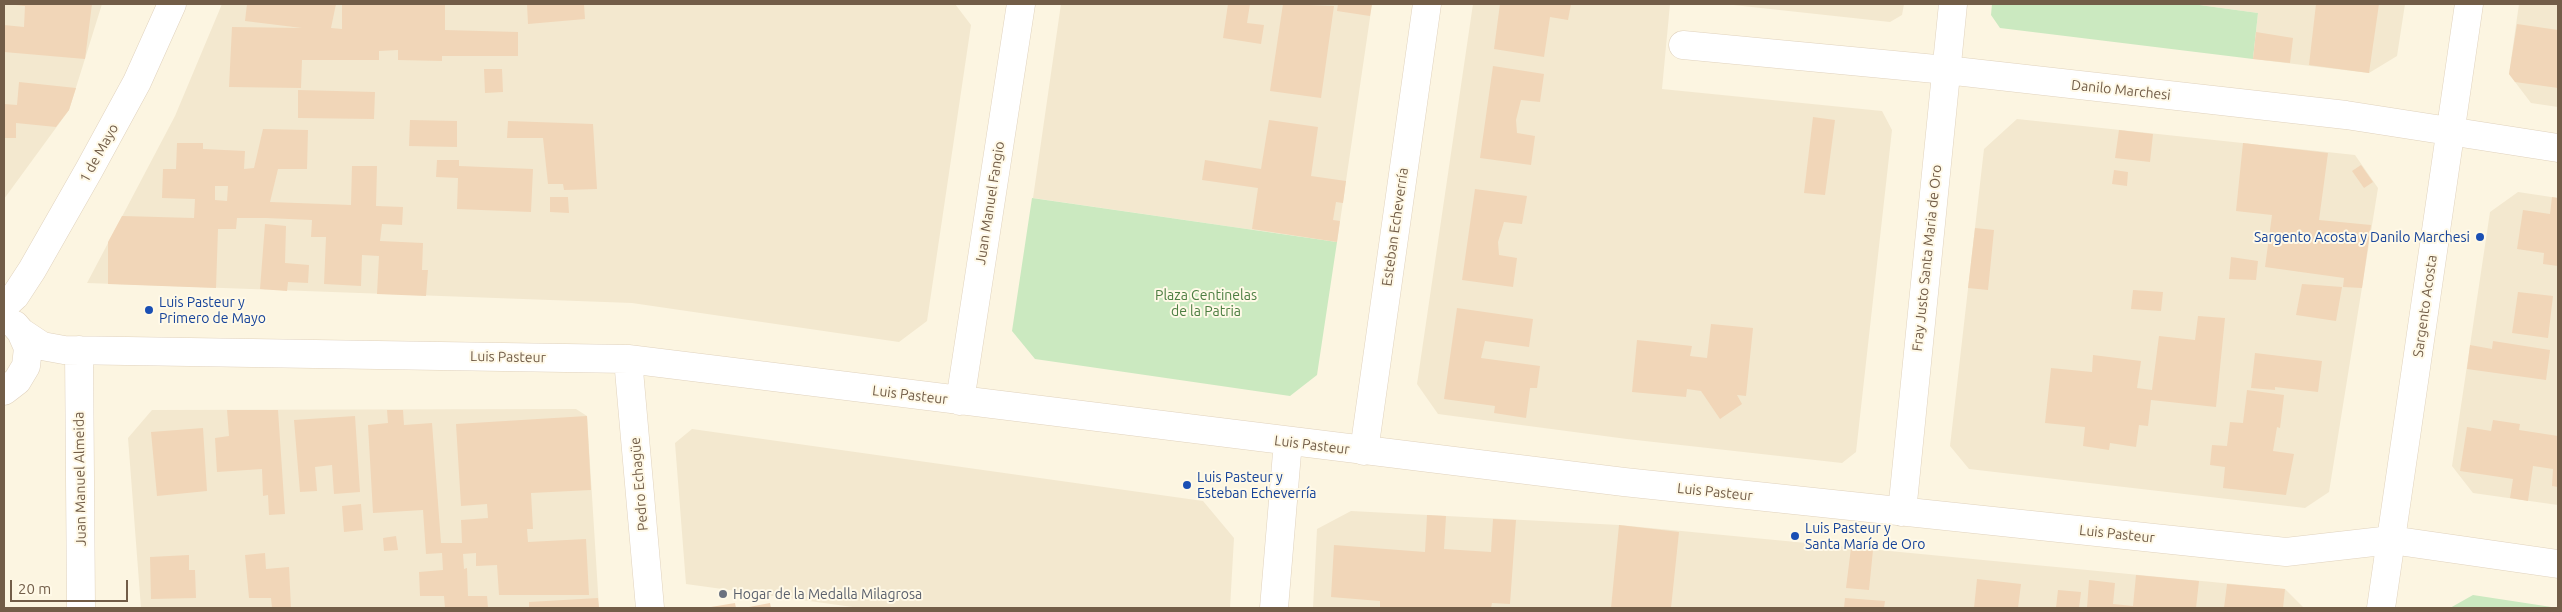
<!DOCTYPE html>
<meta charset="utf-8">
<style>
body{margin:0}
#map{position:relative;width:2562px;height:612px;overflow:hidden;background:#fcf5e1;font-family:Ubuntu,sans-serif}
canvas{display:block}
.frame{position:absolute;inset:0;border:5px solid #725d48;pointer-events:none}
.scale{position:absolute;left:10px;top:580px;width:118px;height:22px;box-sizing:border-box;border:2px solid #725d48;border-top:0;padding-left:6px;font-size:15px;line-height:18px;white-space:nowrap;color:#725d48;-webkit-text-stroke:4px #fff9e7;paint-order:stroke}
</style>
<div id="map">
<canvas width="2562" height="612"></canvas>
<div class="frame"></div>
<div class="scale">20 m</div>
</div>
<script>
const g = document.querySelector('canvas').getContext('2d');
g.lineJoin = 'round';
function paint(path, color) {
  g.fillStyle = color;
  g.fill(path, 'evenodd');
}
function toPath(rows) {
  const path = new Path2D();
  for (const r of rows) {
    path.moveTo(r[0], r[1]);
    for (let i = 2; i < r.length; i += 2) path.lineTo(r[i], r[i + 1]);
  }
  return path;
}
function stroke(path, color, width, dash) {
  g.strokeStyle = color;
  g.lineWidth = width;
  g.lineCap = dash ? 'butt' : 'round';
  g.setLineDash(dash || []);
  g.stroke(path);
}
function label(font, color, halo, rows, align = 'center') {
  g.font = font + ' Ubuntu,sans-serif';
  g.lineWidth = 4;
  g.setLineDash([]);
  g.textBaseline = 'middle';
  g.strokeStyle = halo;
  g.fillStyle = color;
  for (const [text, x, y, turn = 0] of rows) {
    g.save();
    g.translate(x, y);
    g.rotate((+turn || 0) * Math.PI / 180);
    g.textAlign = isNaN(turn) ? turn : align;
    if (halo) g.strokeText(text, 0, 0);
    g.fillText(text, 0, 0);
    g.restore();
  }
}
const residential = toPath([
 [4,4,102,4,69,110,4,199],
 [222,4,955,4,971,25,927,321,899,342,632,303,87,283,175,116],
 [1061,4,1372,4,1337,242,1033,198],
 [1473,4,1670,4,1662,89,1882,111,1892,130,1856,452,1842,463,1627,439,1438,414,1417,384],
 [1724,4,1904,4,1902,15,1890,22],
 [2192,4,2405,4,2397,56,2369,73,2253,59,2258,13],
 [2519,4,2558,4,2558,107,2531,103,2509,74],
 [2017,119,2355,155,2378,188,2329,492,2305,508,1969,469,1950,446,1984,149],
 [2518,192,2558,198,2558,505,2473,493,2452,466,2490,212],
 [576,409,587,416,599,608,141,608,128,438,152,410],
 [692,429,1203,501,1234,538,1230,608,860,608,686,584,675,443],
 [1351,511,1619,525,2285,589,2304,608,1313,608,1317,529]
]);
const green = toPath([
 [1992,4,2192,4,2258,13,2253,59,2000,28,1991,15],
 [1032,198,1337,242,1317,375,1290,396,1035,359,1012,331],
 [2473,595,2558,608,2450,608]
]);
const building = toPath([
 [6,4,92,4,85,59,4,52,4,25,24,27,25,6],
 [247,4,336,4,331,28,342,29,342,4,445,4,445,30,518,32,518,56,442,56,442,61,398,60,398,50,379,51,379,60,302,60,301,88,229,87,232,27,302,28,245,21],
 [527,4,584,4,585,19,528,24],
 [1228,4,1250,4,1247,23,1264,25,1261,44,1223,38],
 [1283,4,1334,6,1321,98,1270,91],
 [1338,4,1372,4,1370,16,1337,11],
 [1500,4,1571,4,1568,20,1550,17,1544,57,1494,49],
 [2316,4,2379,4,2369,73,2309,65],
 [2517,24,2558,30,2558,88,2515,82,2509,74],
 [2256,32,2293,38,2290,63,2253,59],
 [1493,66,1544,74,1540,102,1521,100,1516,120,1517,133,1535,136,1531,165,1480,158],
 [484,69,502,69,503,92,485,93],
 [19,82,76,88,69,110,56,127,16,123,16,138,4,138,4,104,17,105],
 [298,90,375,92,374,119,298,118],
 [1813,117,1835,120,1825,195,1804,193],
 [410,120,457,121,457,147,409,146],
 [1269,120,1318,127,1311,176,1346,181,1343,203,1336,202,1333,220,1340,221,1337,242,1252,229,1258,188,1202,180,1205,160,1261,169],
 [508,121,593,124,597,189,564,190,563,184,548,184,543,138,507,138],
 [263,129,308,130,307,169,278,169,270,202,351,205,352,166,377,166,376,206,403,207,402,225,382,224,380,241,423,243,422,270,428,270,426,296,377,294,379,256,362,255,361,286,324,284,326,237,311,237,312,220,266,218,237,218,236,229,218,229,216,288,108,284,108,242,122,216,194,218,195,199,162,198,163,169,176,169,177,143,203,143,203,149,245,151,244,169,254,168],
 [215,186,228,186,227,201,215,200],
 [2119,130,2153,134,2150,162,2115,158],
 [2243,143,2328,153,2319,220,2371,225,2362,288,2343,287,2344,278,2265,267,2272,215,2236,211],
 [437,160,459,160,459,166,533,169,531,212,457,209,458,178,436,177],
 [2361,165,2373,182,2364,188,2352,171],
 [2114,170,2128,172,2127,186,2112,184],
 [1475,189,1527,196,1522,224,1504,222,1498,242,1499,255,1517,258,1513,287,1462,280],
 [550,197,568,197,569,213,550,212],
 [2552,197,2558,198,2558,266,2543,264,2544,253,2517,249,2523,210,2550,214],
 [265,224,286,226,285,263,309,265,308,283,288,282,287,291,260,289],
 [1975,228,1994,230,1988,290,1968,288],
 [2231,257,2258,261,2256,280,2229,279],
 [2302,284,2342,287,2336,321,2296,315],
 [2133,290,2163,292,2161,311,2131,309],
 [2518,292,2553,296,2548,338,2512,333],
 [1457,308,1533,319,1529,347,1485,341,1481,358,1540,366,1537,388,1530,388,1526,418,1494,413,1495,406,1444,399],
 [2198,316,2225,318,2216,407,2151,400,2148,426,2139,425,2136,447,2110,443,2109,450,2083,446,2085,427,2045,423,2051,368,2092,372,2093,355,2141,361,2137,388,2152,390,2159,336,2195,340],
 [1711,324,1753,328,1746,396,1737,395,1742,404,1720,419,1701,391,1687,389,1686,397,1632,392,1637,340,1692,346,1690,356,1707,358],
 [2493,341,2550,350,2546,380,2467,369,2470,345,2492,349],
 [2255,353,2322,361,2318,392,2275,387,2275,390,2251,388],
 [2247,390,2284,395,2280,428,2277,427,2273,451,2294,454,2286,495,2223,488,2225,467,2210,465,2212,445,2227,446,2230,422,2243,423],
 [227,410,278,410,285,514,269,515,268,495,263,496,262,469,217,472,215,438,229,436],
 [387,410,403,410,404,425,432,423,441,543,462,543,461,520,488,518,487,504,461,506,456,424,587,416,591,490,531,493,533,529,527,529,528,542,586,539,589,595,499,595,497,565,476,566,476,553,463,554,464,569,467,568,468,596,487,596,488,608,445,608,444,596,420,596,419,572,443,570,442,553,426,554,423,510,373,513,368,425,388,423],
 [355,416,360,492,334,494,332,465,315,467,317,491,300,492,294,420],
 [2493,420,2520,424,2519,430,2558,436,2558,487,2552,486,2553,469,2533,466,2528,501,2510,498,2513,479,2460,471,2467,427,2491,431],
 [203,428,207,491,157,496,151,432],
 [361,504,363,530,344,532,342,506],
 [1427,515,1446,516,1444,549,1491,552,1493,519,1516,520,1510,604,1492,603,1491,608,1380,608,1380,601,1331,597,1334,545,1425,552],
 [1619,525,1679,532,1671,608,1611,608],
 [396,536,398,550,384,551,383,538],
 [1851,548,1873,550,1869,590,1846,588],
 [265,553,266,569,289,567,291,608,272,608,271,598,249,598,245,555],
 [189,555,189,570,195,570,196,598,151,599,150,557],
 [2136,575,2199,581,2196,608,2087,608,2089,580,2115,583,2113,604,2133,606],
 [1977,579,2021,584,2018,608,1974,608],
 [2227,584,2285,589,2283,608,2224,608],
 [2058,590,2081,592,2079,608,2056,608],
 [598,598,599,608,529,608,529,602],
 [1845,598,1885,601,1884,608,1844,608],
 [735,603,736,608,711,608,711,607],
 [770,603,771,608,749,608,749,607]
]);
const minor = toPath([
 [1683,45,1946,70,2346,115,2558,148],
 [4,306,15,296,32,270,89,170,137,82,172,4],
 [21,332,42,346,64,350,628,359,1624,482,2286,552,2391,540,2558,564],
 [79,350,81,608],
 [628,359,650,608],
 [4,391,17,381,26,366,28,348,21,332,15,325],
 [960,401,1021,4],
 [1364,451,1427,4],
 [1902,512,1953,4],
 [1274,608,1288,441],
 [2381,608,2469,4]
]);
const markers = [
 [2480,237,5,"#1a4fb4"],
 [149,310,5,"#1a4fb4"],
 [1187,485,5,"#1a4fb4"],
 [1795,536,5,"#1a4fb4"],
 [723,594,5,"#6b7280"]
];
const streetNames = [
 ["Danilo Marchesi",2121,90,6],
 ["1 de Mayo",99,153,-61],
 ["Juan Manuel Fangio",990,203,-81],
 ["Esteban Echeverría",1395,227,-82],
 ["Fray Justo Santa Maria de Oro",1927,258,-84],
 ["Sargento Acosta",2425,306,-82],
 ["Luis Pasteur",508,357,1],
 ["Luis Pasteur",910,395,7],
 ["Luis Pasteur",1312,445,7],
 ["Juan Manuel Almeida",80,479,-91],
 ["Pedro Echagüe",639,484,-95],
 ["Luis Pasteur",1715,492,6],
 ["Luis Pasteur",2117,534,6]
];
const transitNames = [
 ["Sargento Acosta y Danilo Marchesi",2470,237,"right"],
 ["Luis Pasteur y",159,302],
 ["Primero de Mayo",159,318],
 ["Luis Pasteur y",1197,477],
 ["Esteban Echeverría",1197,493],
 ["Luis Pasteur y",1805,528],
 ["Santa María de Oro",1805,544]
];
const parkNames = [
 ["Plaza Centinelas",1206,295],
 ["de la Patria",1206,311]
];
const worshipNames = [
 ["Hogar de la Medalla Milagrosa",733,594]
];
paint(residential, '#f3e8cf');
paint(green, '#cbe9c0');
paint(building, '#f1d6b8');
stroke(minor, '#e0d2bd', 29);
stroke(minor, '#fff', 28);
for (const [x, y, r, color] of markers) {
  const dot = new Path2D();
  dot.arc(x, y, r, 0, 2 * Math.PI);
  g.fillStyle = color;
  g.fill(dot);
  stroke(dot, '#fff9e7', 2);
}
label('14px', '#725d48', '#fff9e7', streetNames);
label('14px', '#164399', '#fff9e7', transitNames, 'left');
label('14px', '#4d7e42', '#fff9e7', parkNames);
label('14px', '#5b616d', '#fff9e7', worshipNames, 'left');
</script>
